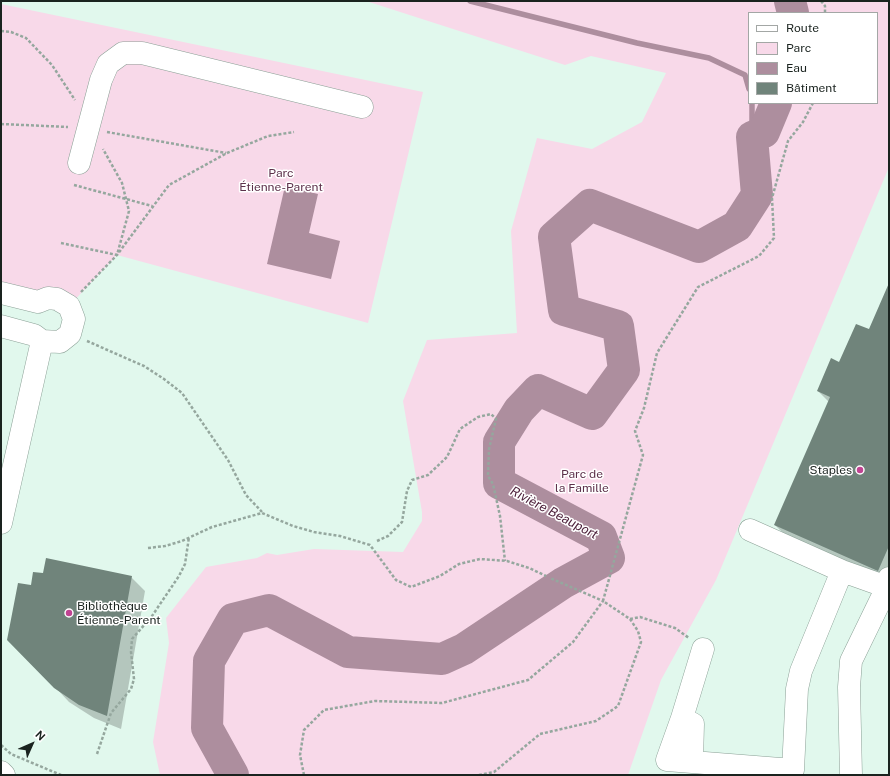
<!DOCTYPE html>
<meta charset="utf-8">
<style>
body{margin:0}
#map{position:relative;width:890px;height:776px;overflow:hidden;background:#e1f8ed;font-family:"Public Sans",sans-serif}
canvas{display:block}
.frame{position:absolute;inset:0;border:2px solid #1a231f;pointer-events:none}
.legend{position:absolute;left:748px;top:12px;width:130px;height:92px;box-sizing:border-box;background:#fff;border:1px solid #a3a7a5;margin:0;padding:5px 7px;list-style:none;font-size:12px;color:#1a231f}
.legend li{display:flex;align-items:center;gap:8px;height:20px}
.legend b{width:20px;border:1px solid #a3a7a5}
.north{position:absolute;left:12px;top:724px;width:40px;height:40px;-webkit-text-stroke:3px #fff;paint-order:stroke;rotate:45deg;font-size:11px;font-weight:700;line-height:16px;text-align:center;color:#1a231f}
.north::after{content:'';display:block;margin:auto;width:14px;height:18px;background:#1a231f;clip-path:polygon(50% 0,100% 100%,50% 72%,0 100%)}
</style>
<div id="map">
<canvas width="890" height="776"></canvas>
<div class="frame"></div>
<ul class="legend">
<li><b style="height:5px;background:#fff"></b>Route</li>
<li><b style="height:11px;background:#f8d9e9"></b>Parc</li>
<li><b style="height:11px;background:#ad8e9e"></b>Eau</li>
<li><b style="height:11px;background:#70847b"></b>Bâtiment</li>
</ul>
<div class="north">N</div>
</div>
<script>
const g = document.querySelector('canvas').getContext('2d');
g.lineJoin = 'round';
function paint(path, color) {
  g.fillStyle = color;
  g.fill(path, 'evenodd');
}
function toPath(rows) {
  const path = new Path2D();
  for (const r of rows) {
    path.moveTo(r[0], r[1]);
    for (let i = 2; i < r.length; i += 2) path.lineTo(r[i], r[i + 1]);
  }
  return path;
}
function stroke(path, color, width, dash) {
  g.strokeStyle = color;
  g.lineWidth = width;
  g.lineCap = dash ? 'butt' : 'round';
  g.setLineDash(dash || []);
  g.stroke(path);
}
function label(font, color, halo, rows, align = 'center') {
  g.font = font + ' "Public Sans",sans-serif';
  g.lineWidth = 3;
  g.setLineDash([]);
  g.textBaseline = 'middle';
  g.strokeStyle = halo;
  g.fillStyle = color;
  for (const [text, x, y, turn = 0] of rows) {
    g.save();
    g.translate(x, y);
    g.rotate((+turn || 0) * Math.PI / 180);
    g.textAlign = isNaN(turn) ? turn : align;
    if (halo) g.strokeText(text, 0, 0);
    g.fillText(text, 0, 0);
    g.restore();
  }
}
const green = toPath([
 [366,1,889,1,889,167,716,580,661,680,628,775,160,775,153,742,169,643,166,618,206,567,257,558,267,553,277,555,314,549,403,552,422,521,422,512,403,401,427,340,517,333,511,231,537,138,592,149,642,122,666,73,591,56,565,65],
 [749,13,877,13,877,103,749,103],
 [1,4,423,92,368,323,117,255,69,306,1,293]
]);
const water = toPath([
 [285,186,318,194,309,233,340,241,331,279,267,264]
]);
const shadow = toPath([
 [889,285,889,583,789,539,775,525,829,402,818,391,839,363,869,331],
 [131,577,145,591,121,729,94,718,69,702,55,687,32,586]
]);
const stream = toPath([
 [470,1,637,43,709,58,745,75,749,89],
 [752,137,752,103]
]);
const river = toPath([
 [790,1,793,13],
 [233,775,207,728,209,661,233,619,269,610,348,652,442,659,464,649,563,583,609,558,601,537,499,483,499,442,519,410,538,390,592,414,624,370,618,326,564,310,554,237,590,205,699,247,737,226,757,195,752,137,764,132,776,103]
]);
const building = toPath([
 [889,283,889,546,878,571,774,525,830,397,817,391,831,358,839,362,856,324,869,329],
 [46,558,132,576,107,716,79,705,54,688,7,640,18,583,31,585,33,572,43,573]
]);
const path = toPath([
 [821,1,825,6,825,13],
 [1,31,11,32,26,38,52,65,75,100],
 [1,124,68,127],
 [107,132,226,153],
 [74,185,152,206],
 [61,243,117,255,129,211,122,183,103,149],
 [81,292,117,255,169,185,227,153,268,136,294,132],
 [87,341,144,366,164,379,182,393,228,460,246,495,262,512],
 [377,541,388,536,402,522,407,491,412,480,428,475,447,457,460,429,478,417,491,414,496,419,489,449,488,476,493,484,500,516,505,561],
 [148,548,165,546,182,541,212,527,262,513,293,526,314,532,340,536,370,545,396,580,411,587,440,576,459,564,480,559,507,561,529,568,546,576],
 [630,619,640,617,675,628,689,638],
 [1,745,11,754,61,775],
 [97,754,111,713,131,689,134,679,131,652,132,639,152,616,179,576,185,564,189,537],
 [304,775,300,755,304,730,324,710,375,701,442,703,528,680,573,642,603,601,550,578],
 [479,775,494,772,540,734,596,721,618,706,641,642,638,631,630,619,603,601,643,455,635,431,644,408,657,353,698,287,759,256,774,238,772,198,788,141,803,122,813,103]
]);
const minor = toPath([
 [79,163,101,80,108,64,123,53,142,53,362,107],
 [1,293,38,302,48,298,57,299,69,306,74,319,70,334,60,342,42,341,34,335,1,326],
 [1,523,42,341],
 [842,571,887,587],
 [703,649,682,718,667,760,793,770,797,689,801,671,842,571,750,530],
 [682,718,693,724,692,761],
 [1,772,4,775],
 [851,775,849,687,851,661,887,587,889,578]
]);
const markers = [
 [860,470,4,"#c04392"],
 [69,613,4,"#c04392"]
];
const parkNames = [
 ["Parc",281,173],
 ["Étienne-Parent",281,187],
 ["Parc de",582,474],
 ["la Famille",582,488]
];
const poiNames = [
 ["Staples",852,470],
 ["Bibliothèque",77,606,"left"],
 ["Étienne-Parent",77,620,"left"]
];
const waterNames = [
 ["Rivière Beauport",554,513,28]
];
paint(green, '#f8d9e9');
paint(water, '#ad8e9e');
paint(shadow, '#0003');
stroke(stream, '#ad8e9e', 5.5);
stroke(river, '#ad8e9e', 32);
paint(building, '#70847b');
stroke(minor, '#8ba096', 23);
stroke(path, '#95a79e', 2.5, [3, 2]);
stroke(minor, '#fff', 22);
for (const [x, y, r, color] of markers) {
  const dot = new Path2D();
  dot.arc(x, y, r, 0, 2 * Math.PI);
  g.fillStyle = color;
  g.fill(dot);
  stroke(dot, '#fff', 1.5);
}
label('12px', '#5d314b', '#fff', parkNames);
label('12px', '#1a231f', '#fff', poiNames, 'right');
label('italic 13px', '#4d213b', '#fff', waterNames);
</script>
